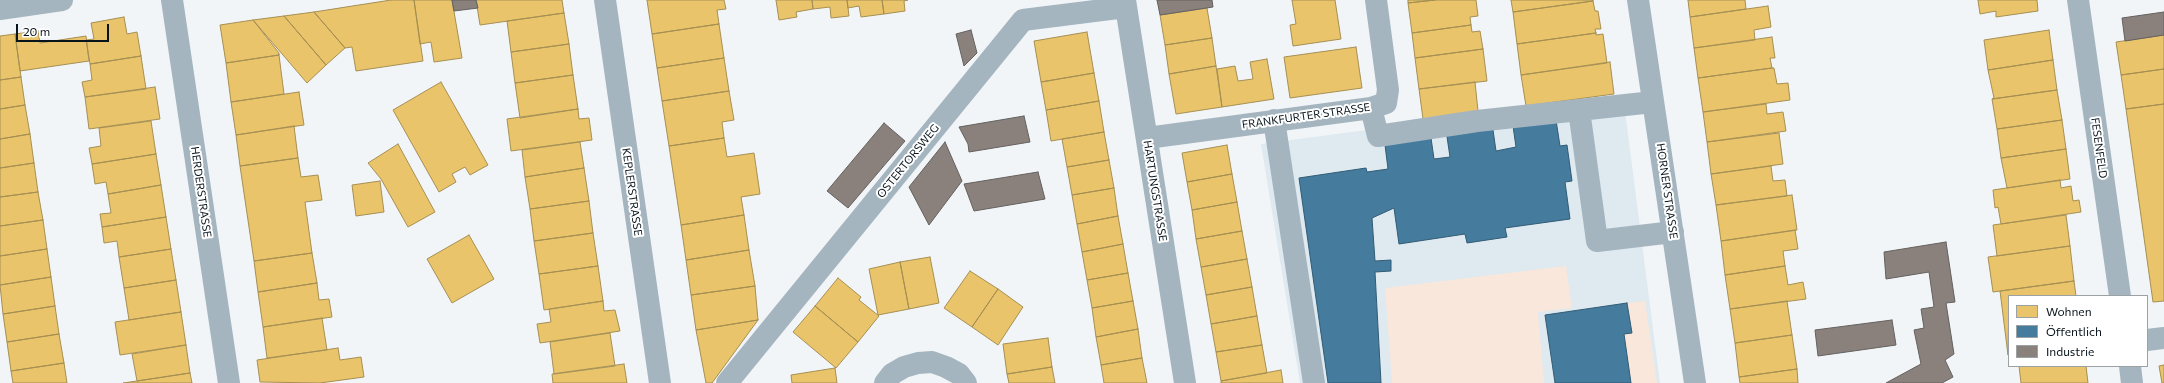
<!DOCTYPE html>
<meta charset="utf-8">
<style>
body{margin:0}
#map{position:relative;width:2164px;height:383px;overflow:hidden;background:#f2f5f8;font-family:Commissioner,sans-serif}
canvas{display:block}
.legend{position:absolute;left:2008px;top:295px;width:140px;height:72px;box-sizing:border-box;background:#fff;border:1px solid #9ca1a4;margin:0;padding:5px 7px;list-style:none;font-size:12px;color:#07141c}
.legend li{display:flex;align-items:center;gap:8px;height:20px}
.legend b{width:20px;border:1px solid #9ca1a4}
.scale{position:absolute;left:16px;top:24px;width:93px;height:18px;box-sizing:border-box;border:2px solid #07141c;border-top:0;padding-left:5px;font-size:12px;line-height:14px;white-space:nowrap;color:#07141c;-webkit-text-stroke:3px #fff;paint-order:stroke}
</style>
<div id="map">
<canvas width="2164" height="383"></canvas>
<ul class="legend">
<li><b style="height:11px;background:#e9c46a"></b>Wohnen</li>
<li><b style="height:11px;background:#457b9d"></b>Öffentlich</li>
<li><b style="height:11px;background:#8a817c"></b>Industrie</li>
</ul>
<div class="scale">20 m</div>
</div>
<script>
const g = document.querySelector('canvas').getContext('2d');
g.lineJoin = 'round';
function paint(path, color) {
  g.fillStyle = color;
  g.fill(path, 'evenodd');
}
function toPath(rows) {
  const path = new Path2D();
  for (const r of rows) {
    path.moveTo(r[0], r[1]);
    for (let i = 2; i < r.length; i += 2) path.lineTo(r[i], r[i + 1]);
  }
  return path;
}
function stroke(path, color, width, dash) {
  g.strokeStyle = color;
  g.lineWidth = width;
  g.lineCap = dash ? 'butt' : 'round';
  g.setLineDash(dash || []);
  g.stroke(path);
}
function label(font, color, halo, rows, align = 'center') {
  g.font = font + ' Commissioner,sans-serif';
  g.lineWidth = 4;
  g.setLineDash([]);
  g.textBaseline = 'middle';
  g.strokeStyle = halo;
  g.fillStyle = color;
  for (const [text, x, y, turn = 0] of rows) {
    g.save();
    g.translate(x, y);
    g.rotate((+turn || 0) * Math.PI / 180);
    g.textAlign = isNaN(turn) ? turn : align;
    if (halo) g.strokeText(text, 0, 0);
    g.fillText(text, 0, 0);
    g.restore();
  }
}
const built = toPath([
 [1623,96,1660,383,1300,383,1261,144]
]);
const green = toPath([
 [1566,266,1572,308,1538,312,1544,383,1392,383,1385,288],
 [1645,301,1657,383,1631,383,1624,334,1632,333,1627,303]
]);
const homes = toPath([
 [391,0,414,0,423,61,356,71,352,47,345,48,314,12,391,0],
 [414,0,452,0,462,58,434,62,431,42,420,44,414,0],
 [476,0,562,0,564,13,480,25,476,0],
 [647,0,724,0,726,9,717,10,719,24,652,34,647,0],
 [776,0,812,0,813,9,796,12,797,17,779,20,776,0],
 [812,0,847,0,849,16,831,18,830,7,813,9,812,0],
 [847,0,882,0,884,14,861,17,859,6,848,8,847,0],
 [882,0,908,0,904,1,905,11,884,14,882,0],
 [1292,0,1335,0,1341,39,1293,46,1290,25,1296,24,1292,0],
 [1408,0,1435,0,1408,3,1408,0],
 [1435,0,1476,0,1478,16,1470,17,1471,25,1412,33,1408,3,1435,0],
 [1511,0,1593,0,1593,1,1513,12,1511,0],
 [1688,0,1745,0,1746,9,1690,17,1688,0],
 [1978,0,2037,0,2038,11,1996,17,1996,11,1980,14,1978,0],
 [1593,1,1595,11,1598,11,1601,29,1595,29,1596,33,1517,44,1513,12,1593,1],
 [1768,6,1771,27,1754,30,1755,40,1694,48,1690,17,1768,6],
 [1207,8,1212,38,1165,45,1160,15,1207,8],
 [314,12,345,48,326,65,284,16,314,12],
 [564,13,569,44,511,52,507,21,564,13],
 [284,16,326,65,307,83,253,20,284,16],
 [124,17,127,34,137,32,141,56,90,64,86,40,94,39,91,23,124,17],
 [253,20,279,53,279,55,226,63,220,25,253,20],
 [719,24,724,58,657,68,652,34,719,24],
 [1471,25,1472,32,1480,31,1483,49,1415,58,1412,33,1471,25],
 [2049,30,2053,60,1988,70,1984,40,2049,30],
 [38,31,40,43,86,36,89,61,20,71,15,34,38,31],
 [1087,32,1094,73,1041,82,1034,41,1087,32],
 [1596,33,1596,35,1603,34,1607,63,1521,75,1517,44,1596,33],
 [15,34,21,77,0,80,0,36,15,34],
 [2164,35,2164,69,2121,75,2116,42,2164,35],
 [1772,37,1775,58,1770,58,1772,68,1698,78,1694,48,1772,37],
 [1212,38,1216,66,1169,74,1165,45,1212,38],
 [569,44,573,75,515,83,511,52,569,44],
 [1356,47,1362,88,1290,98,1284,57,1356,47],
 [1483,49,1487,81,1419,89,1415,58,1483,49],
 [279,55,284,94,231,102,226,63,279,55],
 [141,56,146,89,85,97,82,82,92,80,90,64,141,56],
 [724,58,729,91,662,101,657,68,724,58],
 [1267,59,1274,99,1222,107,1217,69,1235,66,1238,81,1253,79,1250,62,1267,59],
 [2053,60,2057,90,1992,99,1994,98,1988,70,2053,60],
 [1610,62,1614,94,1526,106,1521,75,1610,62],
 [1216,66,1222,107,1176,114,1169,74,1216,66],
 [1772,68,1774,68,1777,84,1788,83,1790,100,1703,112,1698,78,1772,68],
 [2164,69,2164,104,2126,109,2121,75,2164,69],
 [1094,73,1099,101,1046,110,1041,82,1094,73],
 [573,75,578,109,520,118,515,83,573,75],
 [21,77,25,105,0,109,0,80,21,77],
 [441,82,488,165,470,175,465,167,452,174,456,182,439,192,393,110,441,82],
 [1475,82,1478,111,1423,119,1419,89,1475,82],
 [155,87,160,119,89,129,85,97,155,87],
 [2057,90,2062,120,1997,129,1992,99,2057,90],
 [729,91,734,120,722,122,724,138,669,146,662,101,729,91],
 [299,92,304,125,236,135,231,102,299,92],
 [1099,101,1104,132,1051,141,1046,110,1099,101],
 [1766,104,1767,114,1783,112,1786,131,1707,142,1703,112,1766,104],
 [2164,104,2164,301,2153,302,2126,109,2164,104],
 [25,105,30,134,0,139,0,109,25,105],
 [578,109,579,119,589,118,592,140,511,151,507,119,578,109],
 [2062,120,2066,149,2001,158,1997,129,2062,120],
 [151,121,156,154,92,164,89,148,101,146,99,128,151,121],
 [294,126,298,158,240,166,236,135,294,126],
 [1104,132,1109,160,1067,167,1062,139,1104,132],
 [1779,133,1783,164,1711,174,1707,142,1779,133],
 [30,134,34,163,0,168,0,139,30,134],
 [724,138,727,157,754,153,760,194,741,197,744,215,681,225,669,146,724,138],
 [580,142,584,168,525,177,522,150,580,142],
 [398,144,435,212,408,227,381,179,368,163,398,144],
 [1227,145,1232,174,1187,182,1182,153,1227,145],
 [2066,149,2070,179,2007,188,2001,158,2066,149],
 [156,154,161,185,108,194,106,182,95,184,92,164,156,154],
 [298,158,301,177,318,175,322,200,305,202,312,253,254,261,240,166,298,158],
 [1109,160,1114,188,1072,195,1067,167,1109,160],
 [34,163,38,192,0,197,0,168,34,163],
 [1771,166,1773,181,1785,180,1787,196,1716,205,1711,174,1771,166],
 [584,168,589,201,530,209,525,177,584,168],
 [1232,174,1237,202,1192,210,1187,182,1232,174],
 [2060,180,2061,188,2071,186,2073,201,2079,200,2081,212,2001,224,1998,207,1995,208,1993,190,2060,180],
 [380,181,384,212,356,216,352,185,380,181],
 [161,185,166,217,102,227,100,214,111,213,108,194,161,185],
 [1114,188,1118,216,1077,224,1072,195,1114,188],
 [38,192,43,220,0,226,0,197,38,192],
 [1792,195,1797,230,1721,241,1716,205,1792,195],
 [589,201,593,233,534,241,530,209,589,201],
 [1237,202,1242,231,1196,239,1192,210,1237,202],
 [744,215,749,250,686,260,681,225,744,215],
 [2066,215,2070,246,1997,256,1993,225,2066,215],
 [1118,216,1123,244,1082,252,1077,224,1118,216],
 [166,217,171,249,119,257,117,241,104,243,102,227,166,217],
 [43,220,47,249,0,256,0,226,43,220],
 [1795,230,1798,249,1783,251,1785,266,1725,275,1721,241,1795,230],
 [1242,231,1247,259,1201,267,1196,239,1242,231],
 [593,233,598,266,539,274,534,241,593,233],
 [469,235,494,279,452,303,427,259,469,235],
 [1123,244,1128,273,1087,280,1082,252,1123,244],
 [2070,246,2074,281,1993,292,1988,257,2070,246],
 [47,249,51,277,0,285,0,256,47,249],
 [171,249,176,280,124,288,119,257,171,249],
 [749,250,755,286,691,295,686,260,749,250],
 [312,253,317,283,258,292,254,261,312,253],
 [930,257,939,303,909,309,900,262,930,257],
 [1247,259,1252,287,1206,295,1201,267,1247,259],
 [900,262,909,309,878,315,869,269,900,262],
 [598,266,603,301,544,310,539,274,598,266],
 [1785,266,1788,285,1803,282,1806,299,1730,309,1725,275,1785,266],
 [970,271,998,289,972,327,944,308,970,271],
 [1128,273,1133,301,1092,308,1087,280,1128,273],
 [51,277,55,306,3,314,0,285,51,277],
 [838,278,861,297,859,300,879,316,858,342,815,306,838,278],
 [176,280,181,312,129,320,124,288,176,280],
 [2074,281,2076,296,2009,296,2008,355,2000,291,2074,281],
 [317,283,319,300,329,299,332,317,263,327,258,292,317,283],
 [755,286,758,320,696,330,691,295,755,286],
 [1252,287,1257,316,1211,324,1206,295,1252,287],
 [998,289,1023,307,998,345,972,327,998,289],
 [603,301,604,311,615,310,620,331,540,343,537,324,551,322,549,309,603,301],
 [1133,301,1138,329,1096,337,1092,308,1133,301],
 [1787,301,1792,335,1735,343,1730,309,1787,301],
 [55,306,59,334,7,342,3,314,55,306],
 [815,306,858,342,836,368,793,332,815,306],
 [181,312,186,345,120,355,115,322,181,312],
 [1257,316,1262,345,1216,352,1211,324,1257,316],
 [322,318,327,350,267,358,263,327,322,318],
 [758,320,712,383,706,383,696,330,758,320],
 [1138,329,1142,358,1101,365,1096,337,1138,329],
 [610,333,615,366,554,374,550,342,610,333],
 [59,334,64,363,11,371,7,342,59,334],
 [1792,335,1797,369,1739,377,1735,343,1792,335],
 [1048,338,1052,367,1007,374,1003,344,1048,338],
 [186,345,190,373,137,381,132,354,186,345],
 [1262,345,1267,373,1221,381,1216,352,1262,345],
 [338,348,340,360,361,357,364,377,320,383,260,382,257,360,338,348],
 [1142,358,1147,383,1104,383,1101,365,1142,358],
 [64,363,67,383,13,383,11,371,64,363],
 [624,364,627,383,553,383,552,374,624,364],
 [2164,365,2164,383,2162,383,2159,366,2164,365],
 [2019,366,2086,366,2088,383,2021,383,2019,366],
 [1052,367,1055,383,1009,383,1007,374,1052,367],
 [835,368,837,383,792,383,791,375,835,368],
 [1797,369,1798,383,1740,383,1739,377,1797,369],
 [1281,370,1283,383,1221,383,1221,381,1281,370],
 [190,373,192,383,123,383,137,381,190,373]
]);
const public = toPath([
 [1556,120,1560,146,1567,145,1572,181,1565,182,1570,219,1505,228,1507,237,1467,243,1465,234,1399,244,1394,208,1372,218,1375,261,1391,260,1391,271,1375,272,1381,383,1328,383,1299,178,1366,168,1367,172,1388,169,1385,145,1431,138,1434,159,1450,157,1446,130,1492,123,1496,151,1516,147,1513,126,1556,120],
 [1627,303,1632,333,1624,334,1631,383,1555,383,1545,315,1627,303]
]);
const industry = toPath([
 [452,0,476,0,478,8,454,11,452,0],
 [1157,0,1212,0,1213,7,1160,15,1157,0],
 [2164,12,2164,35,2125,41,2122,18,2164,12],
 [971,30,977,53,964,66,956,34,971,30],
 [1024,116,1030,142,969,152,968,144,959,127,1024,116],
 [884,123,905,141,848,208,827,191,884,123],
 [945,142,962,181,929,225,909,187,945,142],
 [1038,172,1045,199,974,211,964,184,1038,172],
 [1946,242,1955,302,1946,303,1954,354,1945,360,1953,377,1942,383,1886,383,1921,364,1914,330,1924,328,1921,309,1934,307,1929,272,1886,279,1884,252,1946,242],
 [1892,320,1896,345,1818,356,1815,330,1892,320]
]);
const minor = toPath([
 [172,0,229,383],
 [605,0,660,383],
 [1125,0,1185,383],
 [1638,0,1695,383],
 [2078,0,2120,296],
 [0,9,62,0],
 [1653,102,1579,110,1597,241,1673,232],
 [1371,108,1378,136,1477,121,1579,110],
 [1274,120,1314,383],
 [1147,138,1371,108,1386,103,1388,90,1376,0],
 [2147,340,2164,338],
 [2130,366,2132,383],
 [727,383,1023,20,1126,7],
 [885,383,892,374,904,367,918,363,932,362,946,367,959,374,966,383]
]);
const streetNames = [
 ["FRANKFURTER STRASSE",1306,116,-8],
 ["FESENFELD",2099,148,82],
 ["OSTERTORSWEG",908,161,-51],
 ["HARTUNGSTRASSE",1155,191,81],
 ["HORNER STRASSE",1667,191,82],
 ["HERDERSTRASSE",201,192,82],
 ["KEPLERSTRASSE",632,192,82]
];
paint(built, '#dee9f0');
paint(green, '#f9e7db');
paint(homes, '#e9c46a');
stroke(homes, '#a58f53', 1);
paint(public, '#457b9d');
stroke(public, '#325c76', 1);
paint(industry, '#8a817c');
stroke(industry, '#63605f', 1);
stroke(minor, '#a5b5c0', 22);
label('11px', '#07141c', '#fff', streetNames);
</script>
